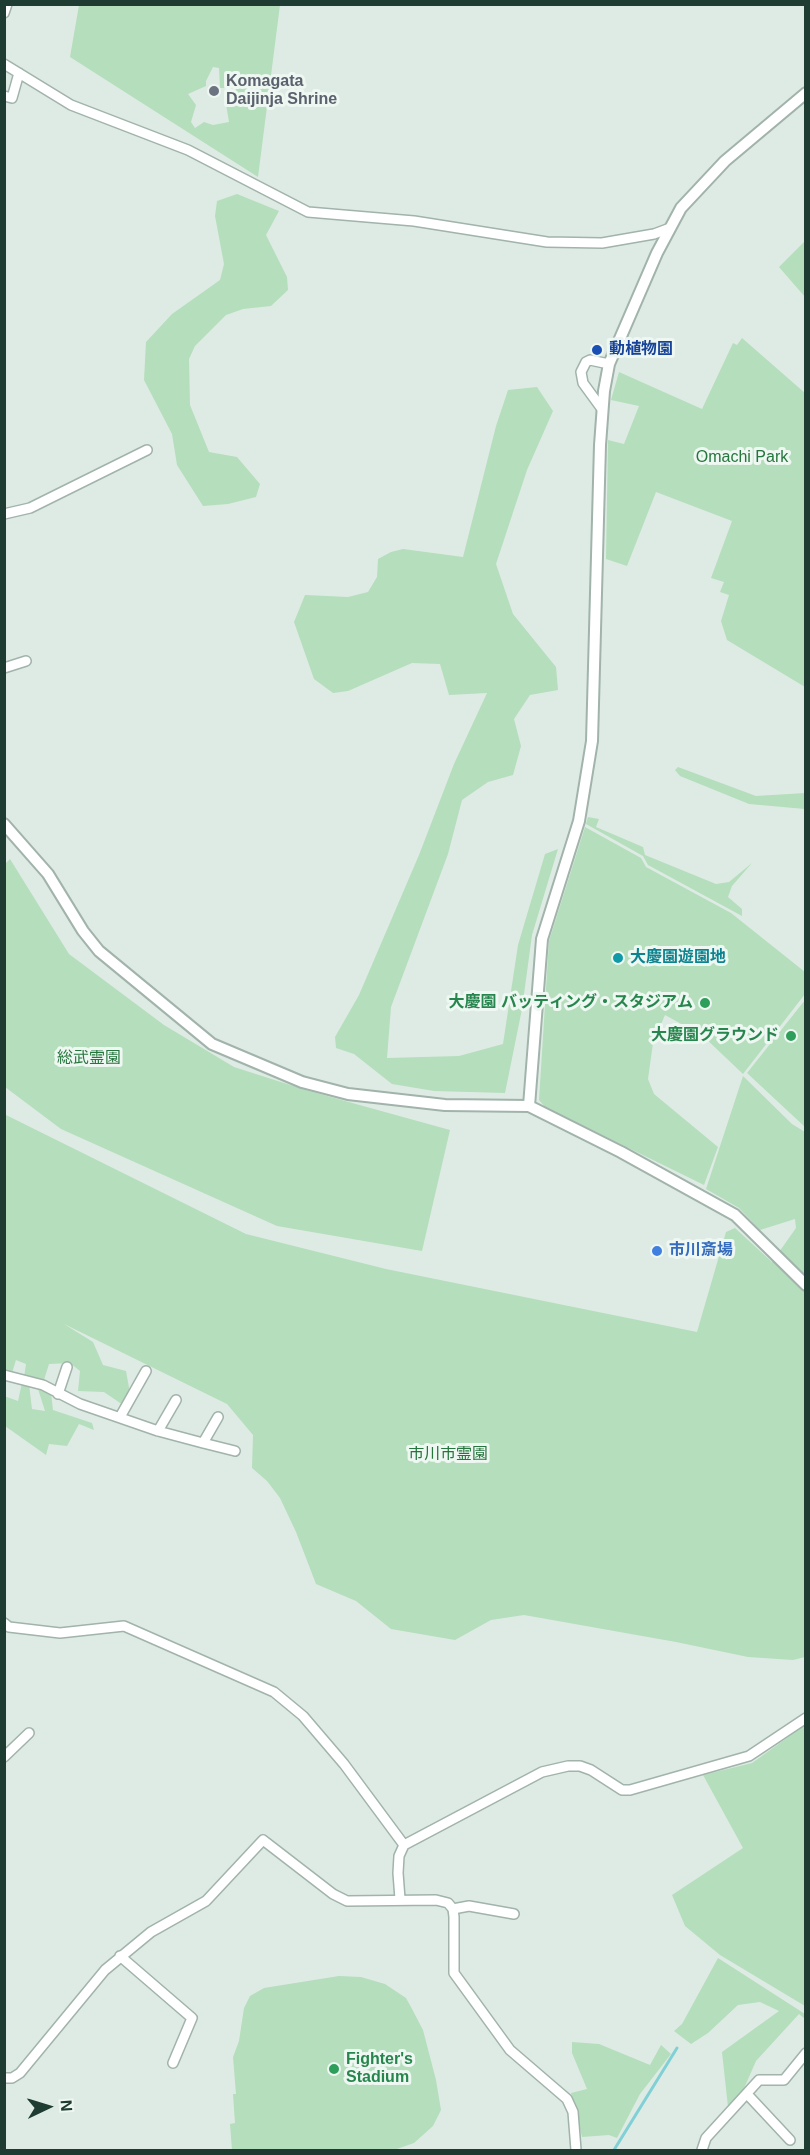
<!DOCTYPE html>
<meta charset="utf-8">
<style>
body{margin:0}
#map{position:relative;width:810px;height:2155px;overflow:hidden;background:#deebe4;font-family:Arial,sans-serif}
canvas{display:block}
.frame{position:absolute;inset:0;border:6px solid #1e3c31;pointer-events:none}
.north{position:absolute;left:18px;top:2077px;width:60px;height:60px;-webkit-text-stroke:4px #eef7f2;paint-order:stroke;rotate:86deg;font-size:16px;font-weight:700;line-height:24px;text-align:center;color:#1e3c31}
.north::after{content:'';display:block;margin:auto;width:21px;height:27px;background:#1e3c31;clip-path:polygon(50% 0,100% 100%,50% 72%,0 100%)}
</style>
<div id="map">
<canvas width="810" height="2155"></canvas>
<div class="frame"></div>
<div class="north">N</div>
</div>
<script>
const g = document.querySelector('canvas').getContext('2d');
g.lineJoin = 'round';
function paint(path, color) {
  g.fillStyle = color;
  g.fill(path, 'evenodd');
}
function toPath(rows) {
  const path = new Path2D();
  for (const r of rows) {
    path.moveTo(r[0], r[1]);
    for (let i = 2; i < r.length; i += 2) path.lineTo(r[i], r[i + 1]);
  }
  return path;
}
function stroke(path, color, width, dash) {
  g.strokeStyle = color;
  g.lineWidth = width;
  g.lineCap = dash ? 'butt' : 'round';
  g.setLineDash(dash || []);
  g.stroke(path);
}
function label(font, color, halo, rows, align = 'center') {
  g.font = font + ' Arial,"Noto Sans JP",sans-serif';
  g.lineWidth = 6;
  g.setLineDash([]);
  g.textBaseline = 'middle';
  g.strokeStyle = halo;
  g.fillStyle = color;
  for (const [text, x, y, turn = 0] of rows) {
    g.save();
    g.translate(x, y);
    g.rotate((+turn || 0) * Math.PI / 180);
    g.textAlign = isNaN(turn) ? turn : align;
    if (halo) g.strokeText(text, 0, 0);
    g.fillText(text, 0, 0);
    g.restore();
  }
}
const green = toPath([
 [79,5,280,5,258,177,70,57],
 [213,67,219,68,220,88,236,88,236,94,226,104,229,122,213,125,204,122,195,128,191,122,196,105,188,94,206,86,206,81],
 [237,194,279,211,266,235,287,277,288,290,271,306,243,309,226,315,195,346,189,359,190,405,209,452,237,457,260,484,256,497,228,504,203,506,177,465,172,434,144,380,146,342,172,314,220,280,224,264,215,216,217,201],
 [805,241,805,297,779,267],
 [742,338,805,393,805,687,727,640,721,621,729,595,720,592,724,582,711,578,732,521,656,492,627,566,606,559,608,440,624,444,639,406,611,400,619,372,702,409,733,343,737,345],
 [537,387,553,411,527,470,496,564,513,614,556,667,558,690,530,695,514,719,521,746,513,775,488,782,462,800,448,854,391,1007,387,1058,459,1056,503,1044,518,945,545,854,558,849,532,935,522,1009,505,1093,434,1091,392,1084,354,1054,336,1048,335,1037,359,995,419,855,454,764,487,693,449,695,440,664,412,663,348,691,333,693,314,679,294,622,305,595,348,597,368,592,377,577,378,559,391,552,403,549,463,557,496,426,508,390],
 [678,767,756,796,805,793,805,809,749,804,680,776,675,770],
 [588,817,599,819,596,827,643,847,645,855,716,884,729,882,752,863,732,886,728,897,742,909,742,916,648,865,643,856,586,824],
 [585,827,641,858,646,867,731,913,805,972,805,994,743,1074,703,1036,665,1015,653,1043,648,1079,654,1094,718,1147,704,1185,545,1107,539,1100,549,941],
 [10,859,69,954,164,1025,234,1067,309,1091,450,1130,422,1251,277,1226,61,1129,5,1087,4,865],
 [805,1000,805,1127,747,1073],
 [743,1076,792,1124,805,1132,805,1657,793,1660,748,1657,676,1642,524,1615,491,1620,455,1640,391,1629,356,1601,316,1584,296,1532,280,1498,267,1481,252,1468,253,1435,227,1404,64,1324,93,1342,103,1365,126,1371,130,1393,123,1405,104,1392,78,1391,80,1371,70,1363,49,1364,43,1383,24,1377,26,1364,16,1360,12,1373,5,1370,4,1114,246,1234,386,1269,697,1332,726,1232,735,1228,772,1262,796,1228,795,1219,760,1230,739,1208,706,1189],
 [22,1383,29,1384,32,1409,45,1411,38,1389,51,1392,53,1410,92,1423,94,1430,79,1424,67,1446,49,1444,46,1455,5,1426,4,1396,18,1401],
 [805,1725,805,2006,720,1955,685,1926,672,1895,743,1848,703,1775,752,1763],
 [718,1958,805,2014,805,2019,799,2014,756,2061,742,2093,728,2107,722,2052,779,2011,760,2002,738,2005,708,2033,691,2044,674,2031,682,2024],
 [339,1976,361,1977,385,1984,406,1998,411,2007,423,2030,436,2080,441,2110,433,2126,414,2143,394,2150,232,2150,230,2124,235,2123,233,2094,236,2094,233,2057,239,2041,244,2008,250,1996,264,1988],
 [572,2042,599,2044,650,2065,661,2045,671,2054,640,2094,617,2138,609,2135,582,2137,571,2093,587,2089,572,2053]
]);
const stream = toPath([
 [614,2150,677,2048]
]);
const minor = toPath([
 [4,13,7,4],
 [4,64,71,105,188,150,308,212,414,221,547,242,602,243,654,234,670,228],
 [4,96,12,98,19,73],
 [602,409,583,383,581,372,586,362,590,360,609,364],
 [4,514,30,508,147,450],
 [4,668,26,661],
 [4,1375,43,1385,80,1404,158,1431,203,1443,218,1417],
 [58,1394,67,1367],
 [120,1417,146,1371],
 [158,1431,176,1400],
 [203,1443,235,1451],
 [4,1623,9,1627,60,1633,124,1626,274,1692,303,1716,344,1764,404,1845],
 [4,1757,29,1733],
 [400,1899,398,1873,399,1856,404,1845,542,1772,568,1766,580,1766,591,1770,622,1790,630,1790,749,1756,806,1718],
 [453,1909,469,1906,514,1914],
 [120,1956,192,2018,173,2063],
 [4,2078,12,2078,20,2073,105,1970,151,1932,206,1901,263,1840,333,1894,347,1901,436,1900,448,1903,453,1909,454,1917,454,1973,510,2050,567,2099,573,2112,576,2150],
 [747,2094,790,2140],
 [702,2150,706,2138,759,2080,784,2080,806,2053]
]);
const tertiary = toPath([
 [4,824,48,874,83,931,99,951,212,1044,302,1082,348,1094,445,1105,529,1106,621,1152,735,1215,806,1285],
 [529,1106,542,939,579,821,592,741,600,445,604,391,609,364,657,253,681,208,725,161,806,93]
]);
const markers = [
 [214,91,6,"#6b7280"],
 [597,350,6,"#1a4fb4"],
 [618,958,6,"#0f9aa8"],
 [705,1003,6,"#2e9e5b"],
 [791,1036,6,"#2e9e5b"],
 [657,1251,6,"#3f7fe0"],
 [334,2069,6,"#2e9e5b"]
];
const worshipNames = [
 ["Komagata",226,82],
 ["Daijinja Shrine",226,100]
];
const transitNames = [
 ["動植物園",609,350]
];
const parkNames = [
 ["Omachi Park",742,458],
 ["総武霊園",89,1059],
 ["市川市霊園",448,1455]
];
const cultureNames = [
 ["大慶園遊園地",630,958]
];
const leisureNames = [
 ["大慶園 バッティング・スタジアム",693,1003],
 ["大慶園グラウンド",779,1036],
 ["Fighter's",346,2060,"left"],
 ["Stadium",346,2078,"left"]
];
const shopNames = [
 ["市川斎場",669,1251]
];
paint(green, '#b5debc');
stroke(stream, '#81d0d5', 3);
stroke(minor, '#a1b3ab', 12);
stroke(tertiary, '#a1b3ab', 14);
stroke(minor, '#fff', 9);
stroke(tertiary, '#fff', 10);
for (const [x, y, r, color] of markers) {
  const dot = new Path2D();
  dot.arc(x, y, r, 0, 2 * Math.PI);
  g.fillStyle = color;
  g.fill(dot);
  stroke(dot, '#eef7f2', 2);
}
label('bold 16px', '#5b616d', '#eef7f2', worshipNames, 'left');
label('bold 16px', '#164399', '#eef7f2', transitNames, 'left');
label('16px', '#25763d', '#eef7f2', parkNames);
label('bold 16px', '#0d838f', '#eef7f2', cultureNames, 'left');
label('bold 16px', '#27864d', '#eef7f2', leisureNames, 'right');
label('bold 16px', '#366cbe', '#eef7f2', shopNames, 'left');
</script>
